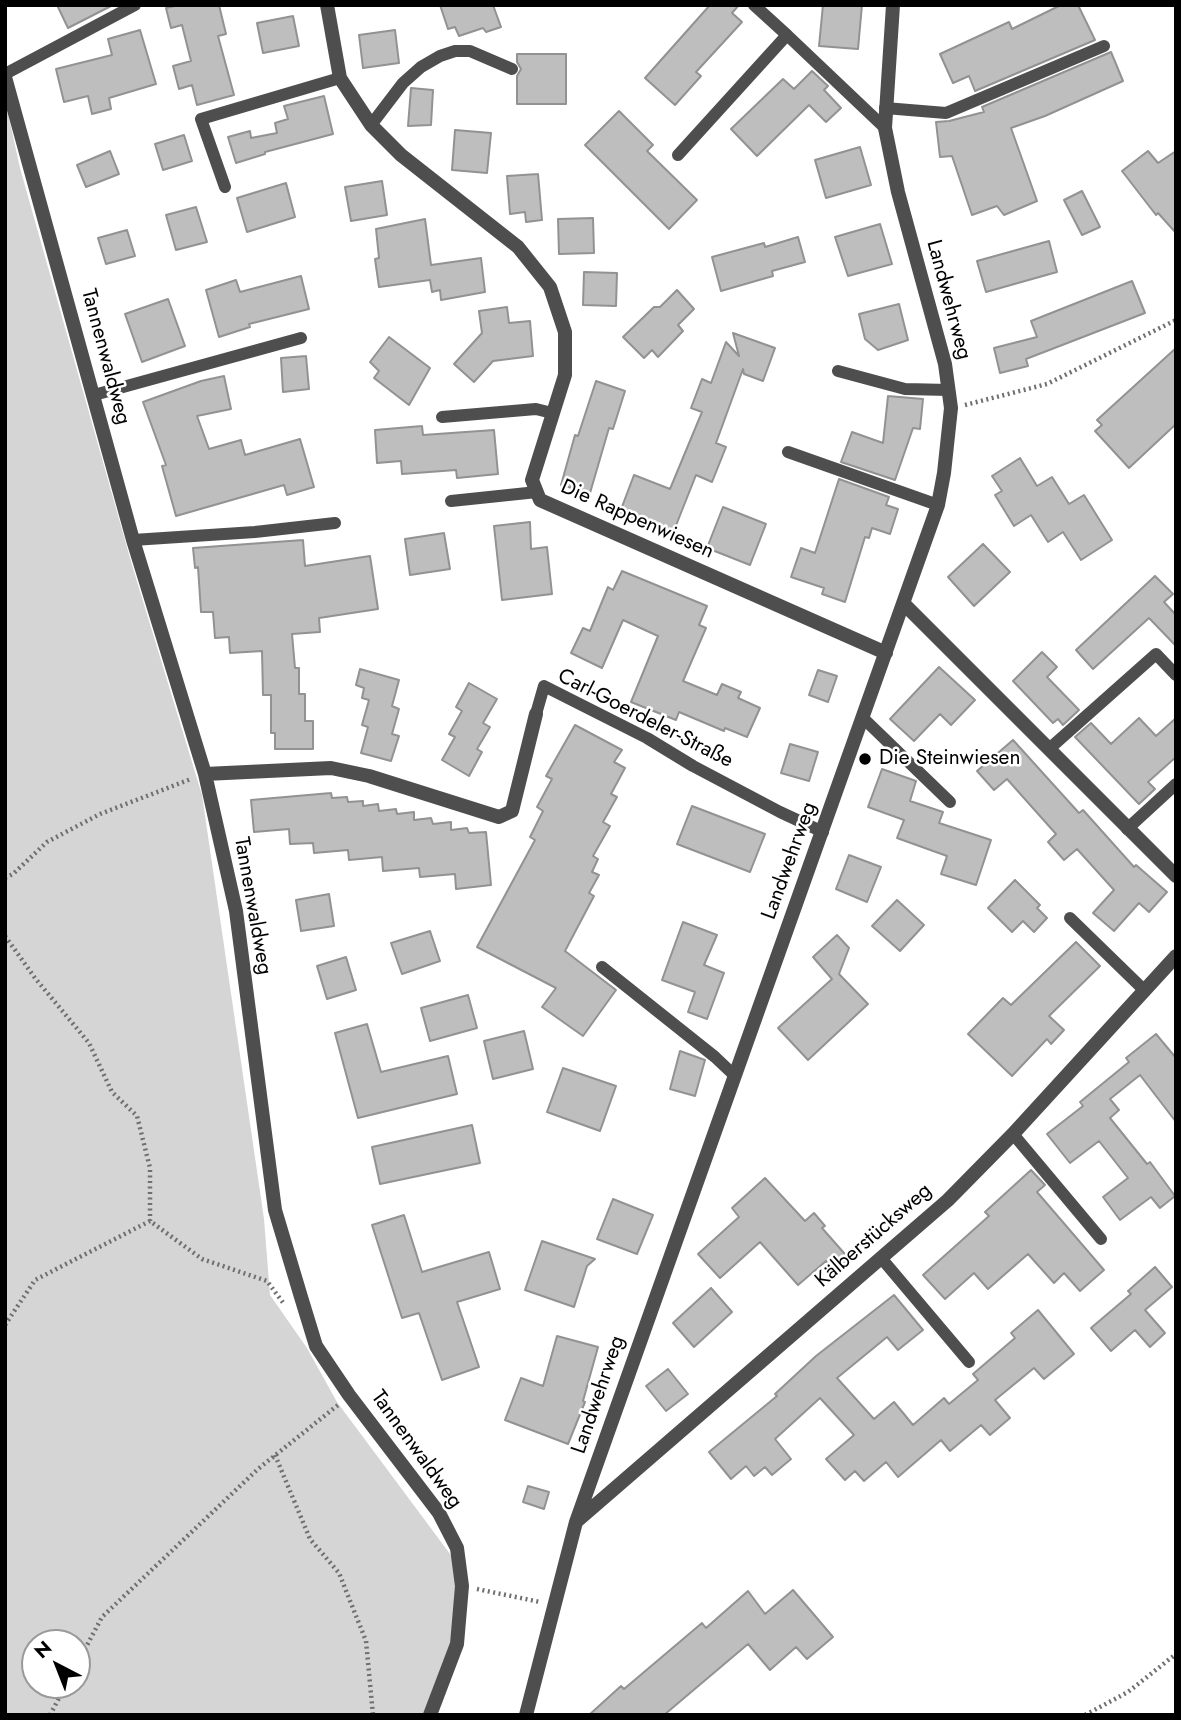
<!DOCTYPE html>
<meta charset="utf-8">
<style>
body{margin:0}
#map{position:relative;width:1181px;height:1720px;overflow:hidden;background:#fff;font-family:Jost,sans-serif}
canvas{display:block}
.frame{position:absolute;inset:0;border:7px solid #000;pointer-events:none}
.north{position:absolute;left:21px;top:1629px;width:70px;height:70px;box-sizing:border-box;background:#fff;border:2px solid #999;border-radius:50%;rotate:318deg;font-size:19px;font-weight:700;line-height:28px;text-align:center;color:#000}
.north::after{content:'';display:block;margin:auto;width:24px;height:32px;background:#000;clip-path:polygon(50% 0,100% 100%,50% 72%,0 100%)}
</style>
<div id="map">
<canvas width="1181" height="1720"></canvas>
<div class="frame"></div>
<div class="north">N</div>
</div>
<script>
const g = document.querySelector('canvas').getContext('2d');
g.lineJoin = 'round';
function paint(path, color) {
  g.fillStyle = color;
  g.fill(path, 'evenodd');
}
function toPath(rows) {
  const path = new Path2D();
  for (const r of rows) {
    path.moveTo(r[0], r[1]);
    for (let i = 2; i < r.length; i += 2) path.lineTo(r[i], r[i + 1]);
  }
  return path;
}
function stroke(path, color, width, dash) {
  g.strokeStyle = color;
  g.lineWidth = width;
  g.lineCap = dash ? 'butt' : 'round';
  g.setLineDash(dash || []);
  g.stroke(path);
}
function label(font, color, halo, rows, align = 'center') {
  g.font = font + ' Jost,sans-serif';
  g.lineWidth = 5;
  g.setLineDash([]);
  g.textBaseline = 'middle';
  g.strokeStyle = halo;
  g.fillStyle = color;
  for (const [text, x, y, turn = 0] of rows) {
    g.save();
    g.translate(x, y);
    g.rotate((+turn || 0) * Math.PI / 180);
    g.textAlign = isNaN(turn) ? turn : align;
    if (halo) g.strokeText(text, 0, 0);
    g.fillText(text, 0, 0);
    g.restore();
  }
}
const green = toPath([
 [5,100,20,168,132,565,202,795,264,1219,270,1295,307,1348,337,1402,456,1562,455,1642,427,1715,5,1715],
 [35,1643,77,1643,77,1685,35,1685]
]);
const building = toPath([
 [57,5,113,5,68,28,57,5],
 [179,5,219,5,226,34,218,36,234,95,197,105,192,85,179,89,173,66,191,61,182,25,171,28,166,8,179,5],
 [440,5,493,5,501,27,486,32,483,28,459,36,455,27,448,29,440,5],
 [710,5,739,5,732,13,742,22,696,72,701,76,675,105,645,78,710,5],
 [823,5,862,5,858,49,819,46,823,5],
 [1061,5,1078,5,1095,40,975,91,969,76,953,83,940,54,1009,22,1012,29,1061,5],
 [293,16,299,46,263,53,257,23,293,16],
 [140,30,156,84,109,98,111,109,92,114,88,96,64,102,56,69,112,55,108,39,140,30],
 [395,30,399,63,363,68,359,35,395,30],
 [1111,52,1123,81,1045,116,1011,128,1037,201,1004,215,997,206,972,215,952,156,940,157,936,122,949,121,984,112,982,107,1111,52],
 [517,54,566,54,566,104,517,104,517,76,521,69,517,62,517,54],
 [812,71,828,86,824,90,841,108,826,122,809,105,757,156,731,129,783,79,794,89,812,71],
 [411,88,433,90,431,125,408,126,411,88],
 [324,96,333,134,265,152,265,154,236,163,228,137,250,131,251,138,277,133,275,123,288,119,284,106,324,96],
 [619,111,653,145,647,151,697,200,669,229,585,145,619,111],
 [455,130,491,133,487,173,452,170,455,130],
 [184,135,192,161,163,170,155,144,184,135],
 [860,147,871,185,826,198,815,160,860,147],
 [110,151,119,174,86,187,77,165,110,151],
 [1148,151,1158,163,1176,151,1176,233,1158,213,1156,215,1122,171,1148,151],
 [538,174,542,220,526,222,525,212,510,214,507,176,538,174],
 [382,181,387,215,351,221,345,187,382,181],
 [286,183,295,217,247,232,237,198,286,183],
 [1082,191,1100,227,1082,235,1064,200,1082,191],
 [196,207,207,242,176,250,166,215,196,207],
 [593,218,594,253,559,254,558,219,593,218],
 [425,219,431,265,481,258,485,292,441,300,440,290,432,292,430,280,379,287,375,259,379,258,376,229,425,219],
 [880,224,892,264,848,276,835,237,880,224],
 [127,230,135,256,106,264,98,238,127,230],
 [798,237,805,262,772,271,773,276,721,291,712,257,764,243,765,247,798,237],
 [1049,241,1057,272,986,292,977,261,1049,241],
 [584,272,617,273,616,306,583,305,584,272],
 [301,276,309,309,249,324,250,327,219,337,206,290,236,280,240,292,301,276],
 [1132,281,1145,313,1026,359,1028,366,1000,373,994,348,1037,337,1031,321,1132,281],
 [677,290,694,309,678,325,683,331,658,357,652,350,644,358,623,337,654,307,660,307,677,290],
 [168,299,185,346,142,362,125,314,168,299],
 [899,304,908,340,878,350,865,339,859,314,899,304],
 [507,307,509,323,530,321,533,356,493,361,474,382,454,364,482,333,479,311,507,307],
 [733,333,775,348,763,381,744,374,743,369,716,443,726,447,712,482,696,475,673,533,620,512,634,475,670,489,702,412,691,408,702,379,711,383,726,342,739,356,733,333],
 [389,337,430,368,409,405,374,378,379,371,370,362,389,337],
 [1176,348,1176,424,1129,468,1095,431,1102,425,1097,420,1176,348],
 [306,356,309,389,283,392,281,358,306,356],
 [224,376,231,409,197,416,209,449,241,440,245,455,300,439,314,487,287,495,284,485,176,516,162,466,166,465,143,402,201,381,224,376],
 [596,381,625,391,613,429,609,428,590,493,561,485,575,435,578,436,596,381],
 [888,396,923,399,920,429,913,428,895,480,841,462,852,432,883,443,888,396],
 [422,426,423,435,494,430,498,474,457,478,456,470,402,474,401,461,377,463,375,430,422,426],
 [1020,458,1037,486,1052,477,1069,504,1084,495,1112,540,1081,560,1063,532,1048,542,1031,515,1014,526,995,495,1002,491,992,476,1020,458],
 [839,479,889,497,886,505,898,509,890,534,872,528,869,538,865,537,845,602,822,594,824,588,791,577,801,548,815,553,839,479],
 [723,507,766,524,750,565,707,548,723,507],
 [530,522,531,549,547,547,552,594,502,600,494,526,530,522],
 [444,533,450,569,410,575,405,539,444,533],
 [303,540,305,566,370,556,378,609,319,618,320,632,292,634,295,668,299,668,299,694,305,694,305,721,313,721,313,749,275,749,275,733,271,733,271,695,263,695,262,651,230,653,229,637,215,638,213,612,201,612,198,567,195,568,193,548,303,540],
 [983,544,1010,572,974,606,948,577,983,544],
 [622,571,707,606,699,625,706,628,683,681,717,695,722,684,741,692,738,698,760,708,747,737,725,728,724,731,679,712,676,720,631,702,658,636,623,620,602,668,571,653,583,628,590,631,608,587,613,590,622,571],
 [1155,576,1173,594,1164,602,1176,615,1176,646,1149,618,1093,669,1076,650,1155,576],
 [1042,652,1057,667,1047,677,1079,710,1063,725,1058,719,1053,723,1013,681,1042,652],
 [939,667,975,700,951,725,940,714,914,741,890,719,939,667],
 [360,669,399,680,392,706,399,709,392,734,399,736,391,761,361,753,368,727,362,725,369,700,362,698,364,688,356,685,360,669],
 [818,670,837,676,828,702,809,695,818,670],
 [469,683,497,699,483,723,490,727,477,749,482,752,469,776,442,760,455,737,449,734,462,711,456,707,469,683],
 [1139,718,1156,736,1176,718,1176,757,1148,782,1155,789,1139,804,1075,737,1091,723,1111,744,1139,718],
 [575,725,622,750,614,762,625,768,611,794,617,797,603,822,610,826,593,856,598,859,592,872,599,875,589,893,594,896,565,951,616,990,583,1036,542,1007,556,988,477,947,535,840,530,837,543,811,537,807,552,779,546,776,575,725],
 [1013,740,1079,813,1083,810,1134,867,1136,865,1167,892,1149,912,1139,903,1114,931,1093,913,1114,890,1077,849,1064,860,1048,842,1056,834,1007,779,994,790,977,771,1013,740],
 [790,744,818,752,809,781,781,773,790,744],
 [882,769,916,781,910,801,943,812,939,823,991,840,976,885,941,874,947,856,897,838,904,820,868,807,882,769],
 [331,793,332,798,347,797,348,802,363,801,363,806,378,804,379,811,396,809,397,814,414,812,414,820,431,818,433,824,451,822,451,830,467,828,469,833,486,832,491,885,456,889,455,874,420,877,419,868,383,871,382,857,349,860,348,850,314,853,313,843,290,844,289,829,254,832,251,800,331,793],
 [692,806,765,834,750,872,677,844,692,806],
 [849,855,881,867,867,902,836,889,849,855],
 [1015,880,1040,905,1037,908,1047,918,1034,932,1023,921,1012,932,988,908,1015,880],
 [329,894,334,926,301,931,296,900,329,894],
 [897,900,924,925,900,951,872,926,897,900],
 [683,922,717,935,704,965,724,973,707,1019,688,1012,695,992,662,980,683,922],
 [430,931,440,961,402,974,391,943,430,931],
 [837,935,849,948,839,974,868,1004,808,1060,778,1028,832,979,813,957,837,935],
 [1076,942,1100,966,1049,1016,1064,1030,1051,1044,1047,1039,1012,1076,968,1034,1003,998,1011,1005,1076,942],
 [346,957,356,990,327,999,317,966,346,957],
 [468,995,477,1028,430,1041,421,1008,468,995],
 [367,1024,381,1072,448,1056,457,1094,358,1118,335,1033,367,1024],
 [524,1031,533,1069,493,1079,484,1041,524,1031],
 [1156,1034,1176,1058,1176,1122,1140,1075,1110,1099,1119,1110,1110,1118,1147,1164,1150,1162,1175,1196,1160,1208,1151,1197,1120,1220,1103,1197,1128,1178,1099,1141,1070,1163,1047,1134,1083,1106,1080,1102,1129,1062,1126,1058,1156,1034],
 [680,1051,705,1060,695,1096,670,1089,680,1051],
 [563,1068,616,1086,600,1131,547,1112,563,1068],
 [472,1125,480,1163,380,1184,372,1147,472,1125],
 [1031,1170,1045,1185,1037,1192,1104,1270,1080,1291,1064,1273,1054,1283,1028,1254,988,1289,974,1273,945,1299,923,1275,989,1216,985,1212,1031,1170],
 [765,1178,805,1221,814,1213,825,1226,822,1228,851,1261,837,1273,826,1261,798,1285,760,1242,720,1278,698,1254,739,1217,732,1208,765,1178],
 [613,1199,653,1215,637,1254,597,1239,613,1199],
 [404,1215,422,1272,489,1252,500,1289,457,1302,479,1367,442,1380,419,1313,402,1318,372,1225,404,1215],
 [542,1241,595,1259,587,1266,574,1307,525,1290,542,1241],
 [1155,1267,1172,1287,1145,1310,1165,1333,1150,1347,1135,1330,1111,1351,1091,1328,1131,1294,1128,1291,1155,1267],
 [711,1288,732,1312,694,1347,673,1323,711,1288],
 [894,1295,923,1330,898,1350,887,1337,837,1378,874,1419,894,1402,913,1425,944,1398,949,1404,978,1380,973,1374,1015,1338,1011,1333,1038,1310,1074,1354,1044,1379,1034,1368,995,1400,1010,1418,990,1435,981,1425,950,1451,941,1440,898,1477,886,1462,864,1481,855,1471,845,1480,826,1459,854,1435,820,1398,775,1439,791,1459,772,1475,765,1467,754,1476,746,1466,731,1479,709,1452,777,1396,775,1394,816,1356,894,1295],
 [557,1336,598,1347,583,1401,585,1402,568,1444,505,1420,521,1378,543,1386,557,1336],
 [668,1369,688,1394,666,1411,646,1386,668,1369],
 [528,1486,549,1492,544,1509,523,1502,528,1486],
 [793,1590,833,1637,807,1659,796,1647,770,1670,748,1644,664,1715,589,1715,621,1686,624,1689,702,1623,706,1628,748,1591,765,1614,793,1590]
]);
const path = toPath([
 [965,405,1047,384,1176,320],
 [5,878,13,874,47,842,100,814,191,779],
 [5,936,35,978,89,1043,112,1092,137,1116,150,1168,150,1221],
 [5,1325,35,1280,150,1221,202,1259,267,1281,284,1304],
 [275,1455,310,1539,339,1573,366,1641,373,1715],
 [477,1589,540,1602],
 [77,1664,102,1617,258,1469,338,1405],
 [50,1715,66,1685],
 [1085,1715,1128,1692,1176,1654]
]);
const service = toPath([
 [754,5,787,35],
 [5,74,135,5],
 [885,108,946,113,1104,46],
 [371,125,403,83,421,67,440,56,455,51,470,51,512,69],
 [678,155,787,35,885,128],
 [225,187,201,119,340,78],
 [838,371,905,389,949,390],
 [94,395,301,338],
 [442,417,536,409,552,413],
 [788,452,938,505],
 [451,501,537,492],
 [133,540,255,532,335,523],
 [536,714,544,686,647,738,693,766,780,812,823,832],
 [863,718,950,802],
 [1049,749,1156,654,1176,675],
 [1127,829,1176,784],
 [1070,918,1145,991],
 [602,967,715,1057,734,1075],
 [1013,1134,1101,1239],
 [882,1259,969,1362]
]);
const minor = toPath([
 [327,5,340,78,371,125,401,155,518,247,550,287,565,332,565,375,532,480,540,500,886,653],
 [5,77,133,540,205,774,236,911,275,1210,301,1297,316,1346,349,1395,439,1513,457,1548,462,1586,457,1644,430,1715],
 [904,604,1176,876],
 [205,774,331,768,369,776,499,817,512,811,536,714],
 [577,1521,948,1200,1013,1134,1176,956],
 [526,1715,576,1522,938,505,944,473,951,408,945,364,898,192,885,128,893,5]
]);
const markers = [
 [865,759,7,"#000"]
];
const streetNames = [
 ["Landwehrweg",948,300,75],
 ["Tannenwaldweg",105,357,75],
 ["Die Rappenwiesen",637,520,24],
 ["Carl-Goerdeler-Straße",645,719,27],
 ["Landwehrweg",790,861,-70],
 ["Tannenwaldweg",252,906,80],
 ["Kälberstücksweg",874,1236,-41],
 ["Landwehrweg",599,1395,-71],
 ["Tannenwaldweg",416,1450,54]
];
const poiNames = [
 ["Die Steinwiesen",879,759]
];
paint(green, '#d5d5d5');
paint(building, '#bebebe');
stroke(building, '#929292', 2);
stroke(path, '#707070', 4.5, [2, 3.5]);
stroke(service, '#4e4e4e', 12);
stroke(minor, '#4e4e4e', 14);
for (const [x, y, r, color] of markers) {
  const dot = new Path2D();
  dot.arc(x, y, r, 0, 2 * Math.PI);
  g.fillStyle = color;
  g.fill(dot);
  stroke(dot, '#fff', 2.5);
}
label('21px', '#000', '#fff', streetNames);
label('21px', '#000', '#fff', poiNames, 'left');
</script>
